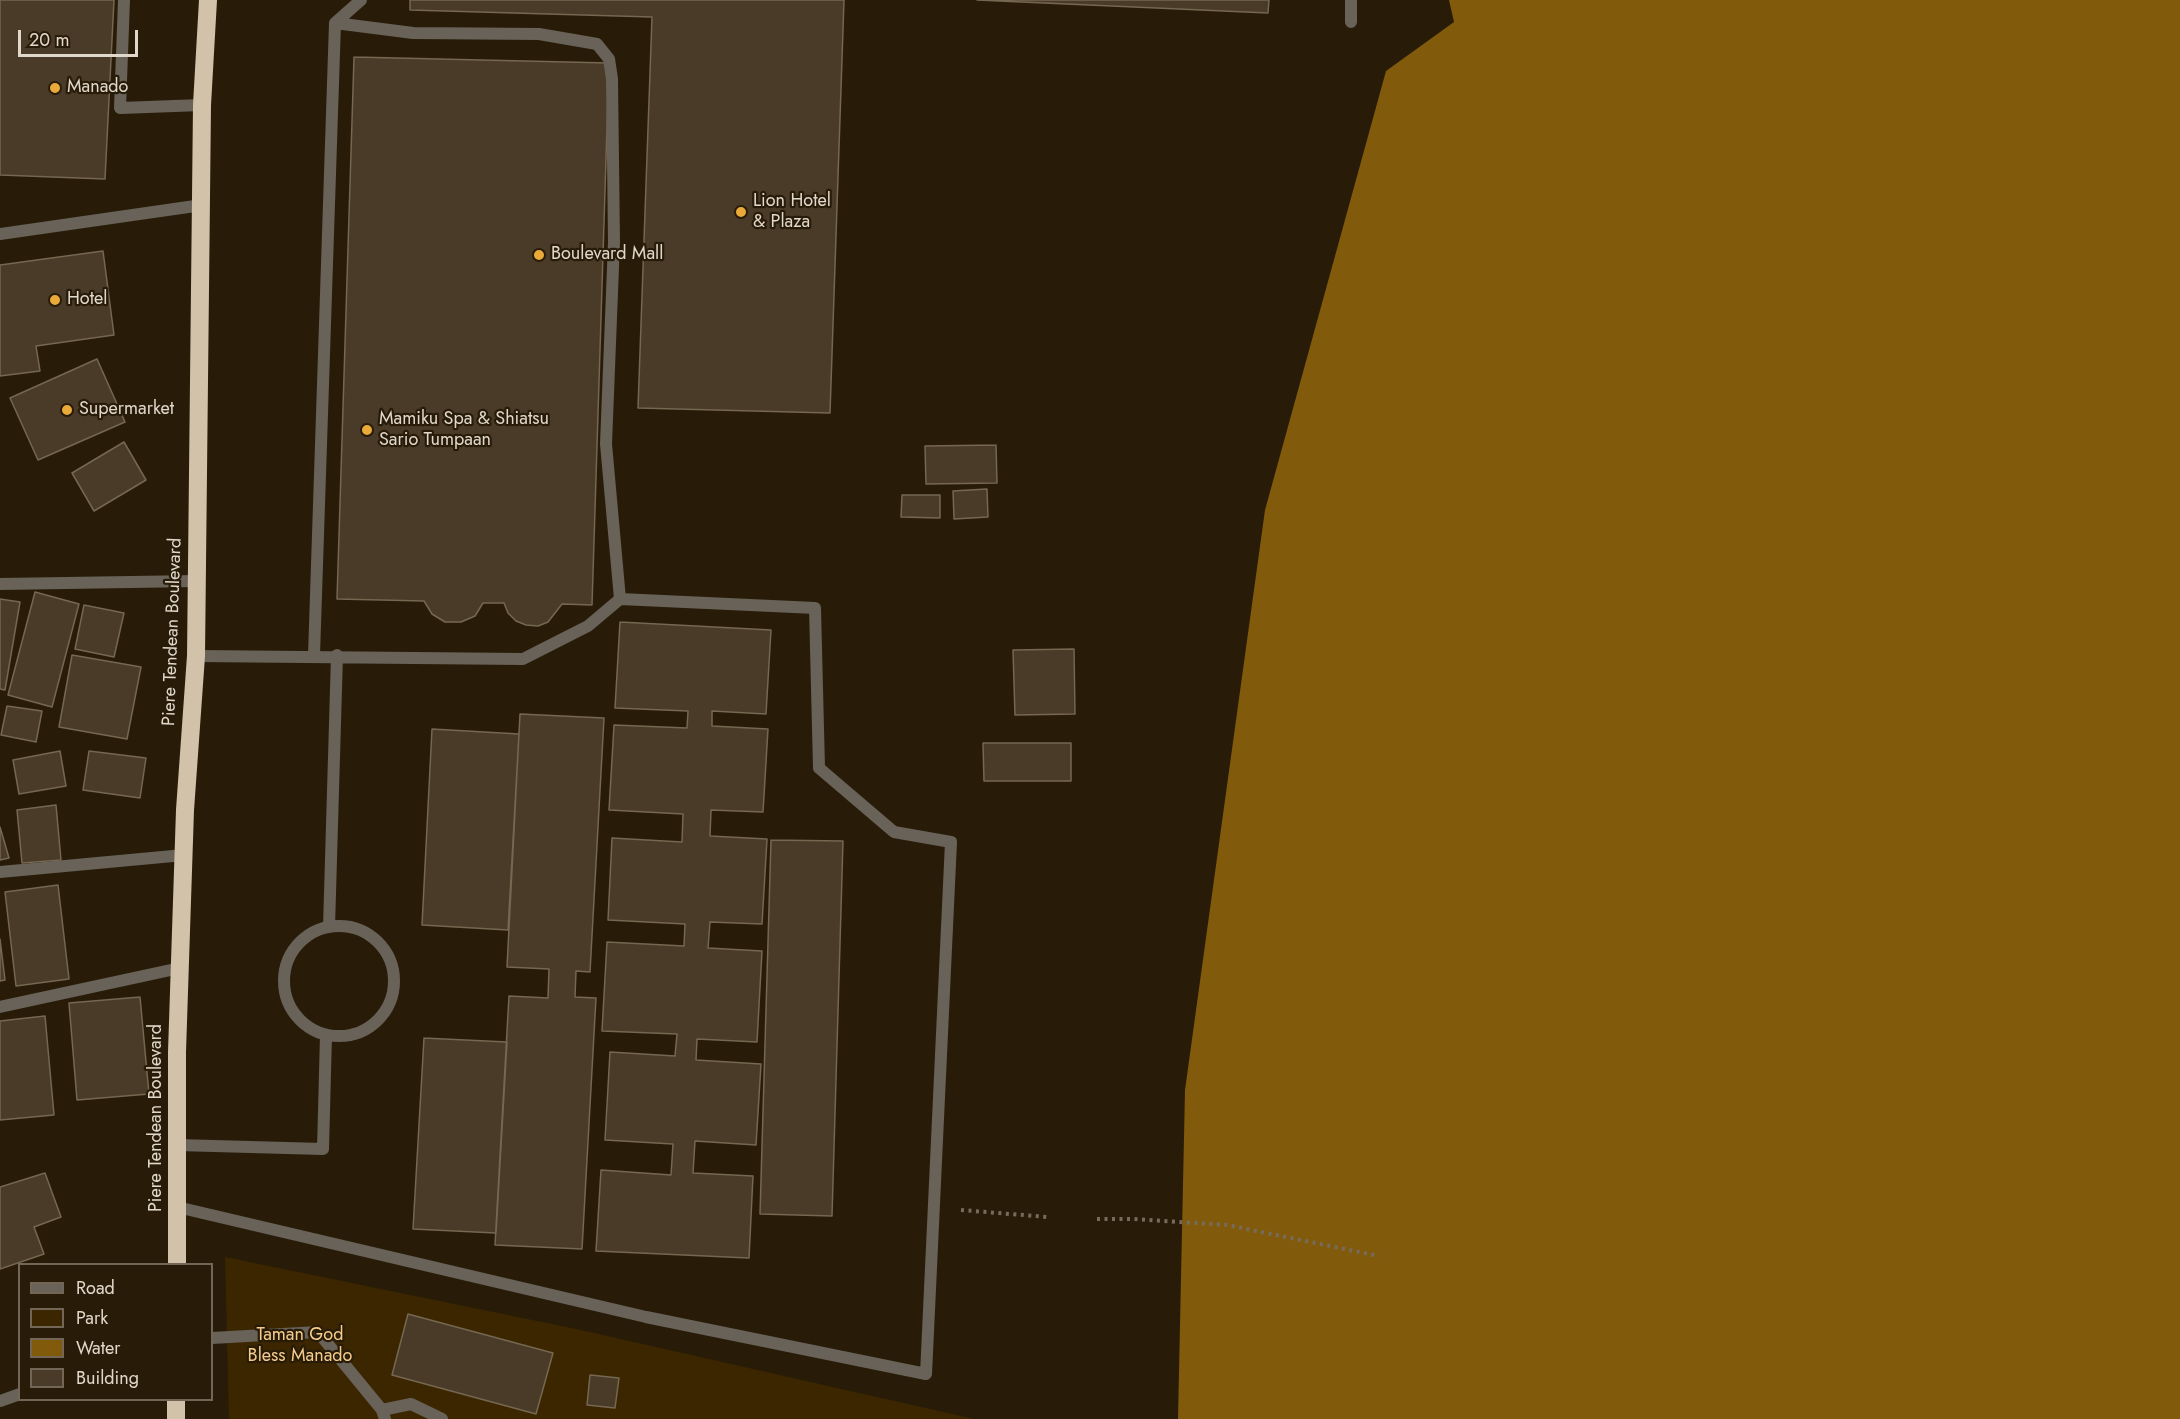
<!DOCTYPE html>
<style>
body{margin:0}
#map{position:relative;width:2180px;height:1419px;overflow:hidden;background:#281c08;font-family:Jost,sans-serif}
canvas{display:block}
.legend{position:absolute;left:18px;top:1263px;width:195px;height:138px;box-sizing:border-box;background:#281c08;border:2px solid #726756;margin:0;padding:8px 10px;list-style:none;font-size:18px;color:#e1d8cc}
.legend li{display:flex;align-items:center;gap:12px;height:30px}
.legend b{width:30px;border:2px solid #726756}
.scale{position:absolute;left:18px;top:30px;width:120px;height:27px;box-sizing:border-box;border:3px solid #e1d8cc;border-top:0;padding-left:8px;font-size:18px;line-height:21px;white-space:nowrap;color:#e1d8cc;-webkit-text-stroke:4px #281c08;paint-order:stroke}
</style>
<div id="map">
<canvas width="2180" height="1419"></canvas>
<ul class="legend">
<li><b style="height:8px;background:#686258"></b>Road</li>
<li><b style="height:16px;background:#3b2600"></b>Park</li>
<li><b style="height:16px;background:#825a0b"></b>Water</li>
<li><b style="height:16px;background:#493b27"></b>Building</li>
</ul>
<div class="scale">20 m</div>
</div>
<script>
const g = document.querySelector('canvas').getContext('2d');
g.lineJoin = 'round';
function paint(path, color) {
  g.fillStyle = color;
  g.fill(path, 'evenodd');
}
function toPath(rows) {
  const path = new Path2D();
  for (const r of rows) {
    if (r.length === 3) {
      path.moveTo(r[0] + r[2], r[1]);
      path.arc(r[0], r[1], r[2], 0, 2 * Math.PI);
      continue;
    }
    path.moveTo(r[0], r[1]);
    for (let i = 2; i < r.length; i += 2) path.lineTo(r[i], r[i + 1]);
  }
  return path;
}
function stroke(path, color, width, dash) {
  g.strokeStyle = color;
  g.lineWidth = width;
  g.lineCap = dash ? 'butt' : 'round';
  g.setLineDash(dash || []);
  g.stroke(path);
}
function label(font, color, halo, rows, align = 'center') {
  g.font = font + ' Jost,sans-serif';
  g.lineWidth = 4.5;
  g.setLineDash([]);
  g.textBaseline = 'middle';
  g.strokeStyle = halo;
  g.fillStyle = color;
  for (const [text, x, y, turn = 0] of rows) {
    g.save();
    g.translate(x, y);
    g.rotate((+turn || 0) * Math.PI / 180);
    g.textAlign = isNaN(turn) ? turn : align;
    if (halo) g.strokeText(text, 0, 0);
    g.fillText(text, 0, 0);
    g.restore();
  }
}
const green = toPath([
 [225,1257,581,1330,974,1419,229,1419]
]);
const water = toPath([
 [1449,0,2180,0,2180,1419,1178,1419,1185,1090,1265,510,1386,71,1454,22]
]);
const building = toPath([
 [0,0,114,0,105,179,0,175,0,0],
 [410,0,844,0,830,413,638,408,652,17,410,10,410,0],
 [977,0,1269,0,1268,13,977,0],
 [354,57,609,63,592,605,562,604,548,622,538,626,526,625,516,621,508,613,504,603,483,603,475,616,461,622,445,622,432,614,424,601,337,599,354,57],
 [103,251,114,335,36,346,40,371,0,376,0,265,103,251],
 [97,359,125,422,38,460,10,398,97,359],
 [124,442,146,480,94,511,72,473,124,442],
 [996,445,997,483,926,484,925,446,996,445],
 [987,489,988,517,954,519,953,491,987,489],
 [902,495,940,495,940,518,901,517,902,495],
 [35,592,79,604,52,707,8,695,35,592],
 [0,599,20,602,5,690,0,689,0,599],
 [84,605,124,613,114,657,75,649,84,605],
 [620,622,771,630,766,714,712,711,712,726,768,729,763,812,711,810,710,836,767,839,762,924,710,922,708,948,762,951,757,1042,697,1039,696,1060,761,1064,756,1145,695,1141,693,1173,753,1176,749,1258,596,1251,601,1170,671,1175,673,1144,605,1140,610,1052,675,1056,677,1034,602,1031,607,942,684,946,685,924,608,920,612,838,682,842,683,814,609,810,614,725,687,728,688,711,615,708,620,622],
 [1074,649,1075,714,1015,715,1013,650,1074,649],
 [72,655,141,667,127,739,59,727,72,655],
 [7,706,42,711,36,742,1,735,7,706],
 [520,714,604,718,590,972,576,971,575,997,596,998,582,1249,495,1245,509,996,548,998,549,969,507,967,520,714],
 [432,729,519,734,508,930,422,925,432,729],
 [983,743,1071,743,1071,781,984,781,983,743],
 [60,751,66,786,19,794,13,760,60,751],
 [89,751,146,758,140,798,83,790,89,751],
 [56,805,61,860,22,863,17,810,56,805],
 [0,827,9,858,0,860,0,827],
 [771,840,843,841,832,1216,760,1214,771,840],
 [58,885,69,979,16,986,5,892,58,885],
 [0,939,5,980,0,981,0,939],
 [140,997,149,1094,77,1100,69,1003,140,997],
 [45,1016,54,1115,0,1120,0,1021,45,1016],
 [424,1038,507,1042,496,1233,413,1229,424,1038],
 [45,1173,61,1217,34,1227,44,1254,0,1269,0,1187,45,1173],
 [408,1314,553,1353,536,1414,392,1375,408,1314],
 [590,1375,619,1378,615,1408,587,1405,590,1375]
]);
const path = toPath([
 [961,1210,1047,1217],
 [1097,1219,1133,1219,1227,1225,1379,1256]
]);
const lane = toPath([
 [124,0,120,108,202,105],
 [1351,22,1351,0],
 [314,655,335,23,361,0],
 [196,656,523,659,588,626,620,599,606,444,614,242,612,79,609,59,597,44,539,34,413,33,335,23],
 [339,981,55],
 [329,927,337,655],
 [177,1145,323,1149,326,1035],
 [177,1207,646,1317,926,1374,951,842,894,832,819,768,815,608,620,599],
 [212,1338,318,1332,382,1410],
 [385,1419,382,1410,411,1404,442,1419]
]);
const street = toPath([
 [0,234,202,205],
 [0,584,196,581],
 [0,872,184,855],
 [0,1007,180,968],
 [0,1401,20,1394]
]);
const highway = toPath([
 [177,1264,177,1052,185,810,196,656,202,105,208,0],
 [176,1419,176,1400]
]);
const markers = [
 [55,88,6,"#eaaa39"],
 [741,212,6,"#eaaa39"],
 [539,255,6,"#eaaa39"],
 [55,300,6,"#eaaa39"],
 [67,410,6,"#eaaa39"],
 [367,430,6,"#eaaa39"]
];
const poiNames = [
 ["Manado",67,88],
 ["Lion Hotel",753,202],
 ["& Plaza",753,223],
 ["Boulevard Mall",551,255],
 ["Hotel",67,300],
 ["Supermarket",79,410],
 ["Mamiku Spa & Shiatsu",379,420],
 ["Sario Tumpaan",379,441]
];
const streetNames = [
 ["Piere Tendean Boulevard",173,632,-88],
 ["Piere Tendean Boulevard",157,1118,-90]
];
const parkNames = [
 ["Taman God",300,1336],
 ["Bless Manado",300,1357]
];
paint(green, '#3b2600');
paint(water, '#825a0b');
paint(building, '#493b27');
stroke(building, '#766751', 1.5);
stroke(path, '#766c5b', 4, [3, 4.5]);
stroke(lane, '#686258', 12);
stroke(street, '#686258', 12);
stroke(highway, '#d2c2a9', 18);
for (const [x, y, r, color] of markers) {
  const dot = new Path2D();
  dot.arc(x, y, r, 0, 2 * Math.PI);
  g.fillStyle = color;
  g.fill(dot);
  stroke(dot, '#281c08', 2);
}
label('18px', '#e1d8cc', '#281c08', poiNames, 'left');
label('18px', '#e1d8cc', '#281c08', streetNames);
label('18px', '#f6cc8d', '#281c08', parkNames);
</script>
